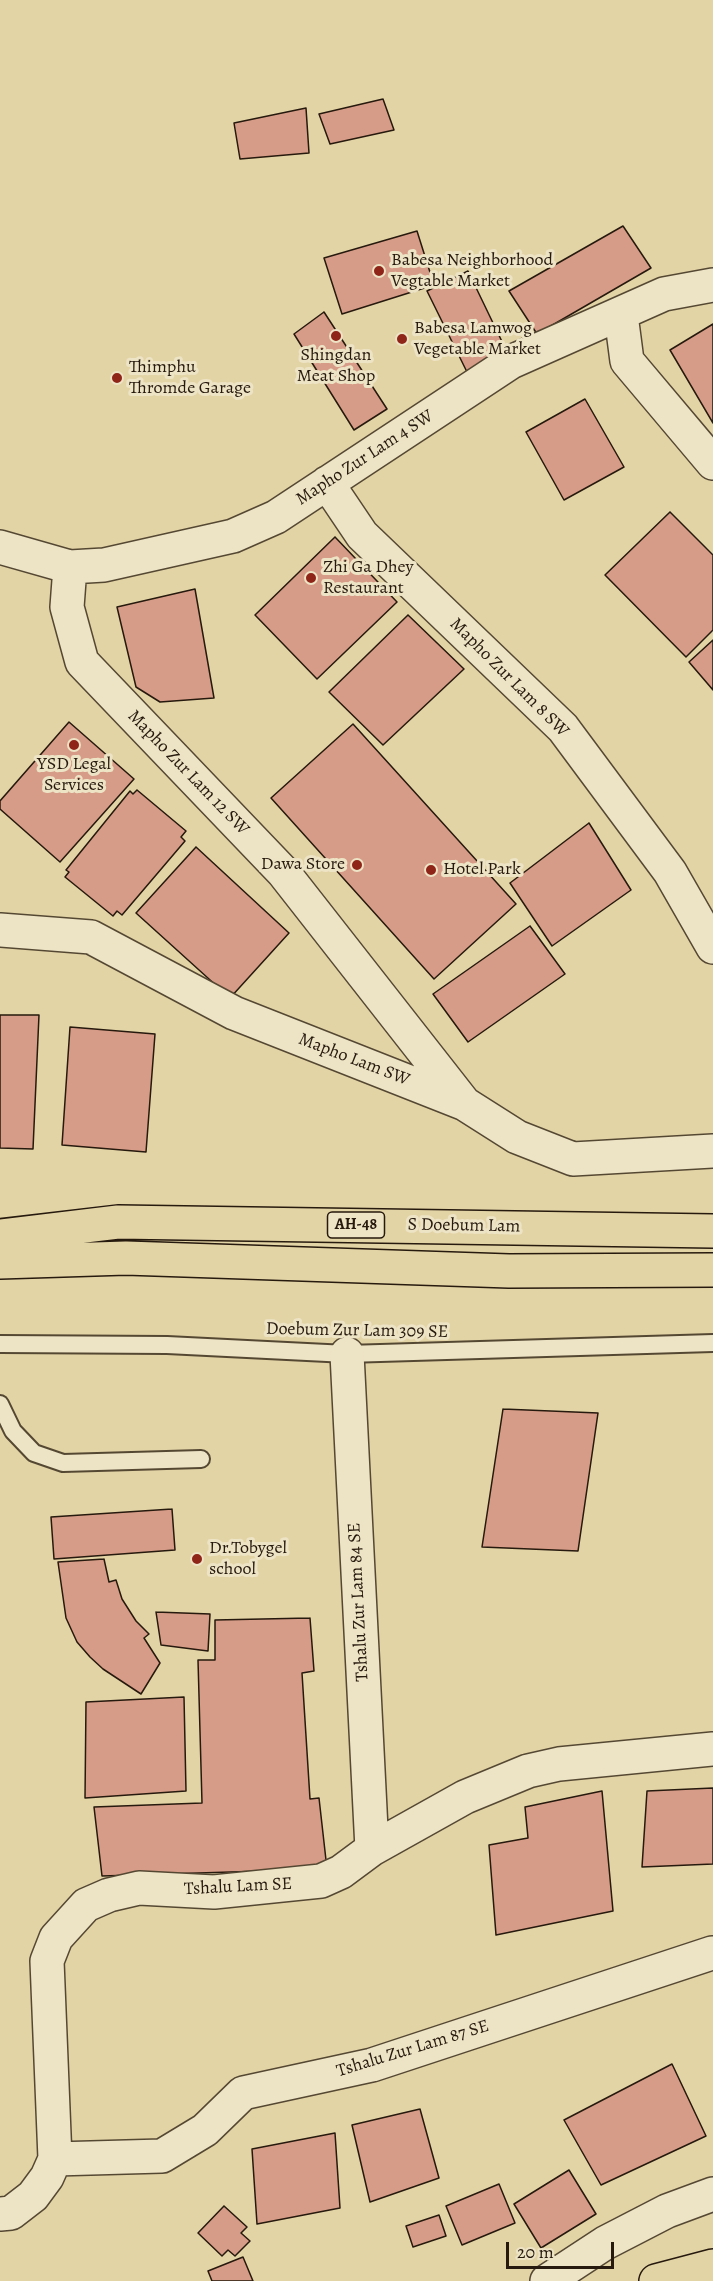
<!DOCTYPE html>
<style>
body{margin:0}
#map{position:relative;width:713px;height:2281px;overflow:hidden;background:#e3d4a6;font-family:Alegreya,serif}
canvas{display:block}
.scale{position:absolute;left:506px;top:2242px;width:108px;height:27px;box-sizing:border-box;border:3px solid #26190d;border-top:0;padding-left:8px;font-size:18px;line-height:21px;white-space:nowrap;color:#26190d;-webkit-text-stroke:4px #ede3c5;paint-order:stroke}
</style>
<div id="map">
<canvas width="713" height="2281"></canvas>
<div class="scale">20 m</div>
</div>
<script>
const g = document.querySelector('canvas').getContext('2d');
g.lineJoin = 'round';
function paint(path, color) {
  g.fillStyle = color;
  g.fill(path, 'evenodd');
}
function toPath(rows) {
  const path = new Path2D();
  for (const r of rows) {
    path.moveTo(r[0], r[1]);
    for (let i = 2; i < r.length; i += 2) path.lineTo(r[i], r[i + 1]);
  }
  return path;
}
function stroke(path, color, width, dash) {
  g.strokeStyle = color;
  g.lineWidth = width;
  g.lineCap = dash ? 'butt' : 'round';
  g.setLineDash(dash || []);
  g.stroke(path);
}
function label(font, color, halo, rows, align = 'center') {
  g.font = font + ' Alegreya,serif';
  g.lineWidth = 6;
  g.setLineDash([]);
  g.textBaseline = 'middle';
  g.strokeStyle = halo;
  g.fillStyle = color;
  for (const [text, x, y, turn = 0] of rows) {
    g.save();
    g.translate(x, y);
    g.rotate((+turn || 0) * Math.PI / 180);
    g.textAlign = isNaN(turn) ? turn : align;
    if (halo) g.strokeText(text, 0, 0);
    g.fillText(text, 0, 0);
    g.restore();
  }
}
const building = toPath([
 [383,99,394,130,330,144,319,114,383,99],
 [306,108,309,153,240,159,234,123,306,108],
 [623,226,651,268,537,334,509,291,623,226],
 [417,231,434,285,342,314,324,258,417,231],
 [468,271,507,352,467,372,427,291,468,271],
 [324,312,387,409,354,430,294,334,324,312],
 [713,324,713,423,670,350,713,324],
 [585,399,624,467,564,500,526,432,585,399],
 [670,512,713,555,713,630,686,657,605,575,670,512],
 [335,537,397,602,317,679,255,615,335,537],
 [195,589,214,698,160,702,136,687,117,607,195,589],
 [408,615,464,669,383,745,329,692,408,615],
 [713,640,713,690,689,662,713,640],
 [69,722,134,779,60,862,0,809,0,801,69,722],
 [353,724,516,904,434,979,271,798,353,724],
 [137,790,186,831,181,837,185,841,122,915,117,911,113,916,65,877,69,872,66,870,130,791,133,794,137,790],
 [589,823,631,890,552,946,510,883,589,823],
 [196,847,289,933,230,998,136,913,196,847],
 [530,926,565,974,468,1042,433,994,530,926],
 [0,1015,39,1015,33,1149,0,1148,0,1015],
 [70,1027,155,1034,146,1152,62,1145,70,1027],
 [503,1409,598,1413,578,1551,482,1547,503,1409],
 [172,1509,175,1550,54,1559,51,1517,172,1509],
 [104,1559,109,1582,116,1580,122,1599,136,1621,149,1634,144,1638,160,1663,141,1694,103,1669,90,1657,77,1642,66,1618,58,1562,104,1559],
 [156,1612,210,1614,208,1651,161,1645,156,1612],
 [310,1618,314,1671,302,1673,310,1799,319,1798,327,1869,102,1876,94,1807,202,1803,198,1660,215,1660,215,1620,310,1618],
 [184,1697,186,1791,85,1798,86,1702,184,1697],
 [713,1788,713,1864,642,1867,647,1791,713,1788],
 [602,1791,613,1911,496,1935,489,1845,528,1838,525,1807,602,1791],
 [672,2064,706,2136,601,2185,564,2120,672,2064],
 [420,2109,439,2178,370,2202,352,2125,420,2109],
 [335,2133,340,2208,257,2224,252,2149,335,2133],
 [569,2170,596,2214,541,2248,514,2204,569,2170],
 [499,2184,515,2223,462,2245,446,2206,499,2184],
 [224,2206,247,2227,241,2233,250,2241,235,2256,228,2250,222,2256,198,2233,224,2206],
 [439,2215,446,2236,413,2247,406,2226,439,2215],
 [243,2257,253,2281,212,2281,208,2271,243,2257]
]);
const service = toPath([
 [0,1344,167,1345,347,1354,713,1343],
 [0,1404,13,1431,34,1453,63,1463,201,1459]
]);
const minor = toPath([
 [621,315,627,361,713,463],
 [327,483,362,535,563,728,670,872,713,947],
 [0,547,70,567,104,565,233,536,276,517,511,362,664,294,713,285],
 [70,567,67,607,82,662,283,872,464,1103],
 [0,930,91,937,234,1013,465,1104,517,1137,573,1159,713,1151],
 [347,1354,372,1849],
 [55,2159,162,2156,205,2130,243,2093,372,2065,712,1953],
 [0,2214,11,2213,33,2196,47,2177,55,2159,47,1961,56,1938,86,1905,109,1895,139,1888,214,1892,321,1881,341,1872,372,1849,465,1797,528,1771,559,1764,713,1749],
 [547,2281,605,2243,667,2211,713,2194]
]);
const primary = toPath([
 [656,2281,713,2266]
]);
const trunk = toPath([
 [0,1236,118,1222,713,1231],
 [0,1262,126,1258,509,1271,713,1270]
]);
const markers = [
 [379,271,6,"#8f2418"],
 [336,336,6,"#8f2418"],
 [402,339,6,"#8f2418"],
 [117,378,6,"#8f2418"],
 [311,578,6,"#8f2418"],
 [74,745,6,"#8f2418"],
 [357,865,6,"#8f2418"],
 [431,870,6,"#8f2418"],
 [197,1559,6,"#8f2418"]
];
const shields = [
 [356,1225,57]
];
const shieldNames = [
 ["AH-48",356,1225]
];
const poiNames = [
 ["Babesa Neighborhood",391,261],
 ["Vegtable Market",391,282],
 ["Babesa Lamwog",414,329],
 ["Vegetable Market",414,350],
 ["Shingdan",336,356,"center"],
 ["Meat Shop",336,377,"center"],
 ["Thimphu",129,368],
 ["Thromde Garage",129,389],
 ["Zhi Ga Dhey",323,568],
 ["Restaurant",323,589],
 ["YSD Legal",74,765,"center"],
 ["Services",74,786,"center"],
 ["Dawa Store",345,865,"right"],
 ["Hotel Park",443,870],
 ["Dr.Tobygel",209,1549],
 ["school",209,1570]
];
const streetNames = [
 ["Mapho Zur Lam 4 SW",365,458,-33],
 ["Mapho Zur Lam 8 SW",509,678,45],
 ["Mapho Zur Lam 12 SW",188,773,46],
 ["Mapho Lam SW",354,1060,21],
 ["S Doebum Lam",464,1226,1],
 ["Doebum Zur Lam 309 SE",357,1331,1],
 ["Tshalu Zur Lam 84 SE",359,1602,-93],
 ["Tshalu Lam SE",238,1887,-3],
 ["Tshalu Zur Lam 87 SE",413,2049,-17]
];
paint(building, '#d79c87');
stroke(building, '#26190d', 1.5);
stroke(service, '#554833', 20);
stroke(minor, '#554833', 36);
stroke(primary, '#26190d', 36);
stroke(trunk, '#26190d', 36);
stroke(service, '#ede3c5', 16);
stroke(minor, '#ede3c5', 33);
stroke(primary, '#e3d4a6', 33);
stroke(trunk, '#e3d4a6', 33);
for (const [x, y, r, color] of markers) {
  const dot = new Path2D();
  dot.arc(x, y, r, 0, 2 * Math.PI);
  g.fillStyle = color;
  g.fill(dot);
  stroke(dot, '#ede3c5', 2);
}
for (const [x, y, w] of shields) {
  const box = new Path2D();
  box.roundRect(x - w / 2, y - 13, w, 26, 4.5);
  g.fillStyle = '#ede3c5';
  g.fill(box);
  stroke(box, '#26190d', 1.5);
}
label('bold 16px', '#26190d', null, shieldNames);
label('18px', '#26190d', '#ede3c5', poiNames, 'left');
label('18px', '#26190d', '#ede3c5', streetNames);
</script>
